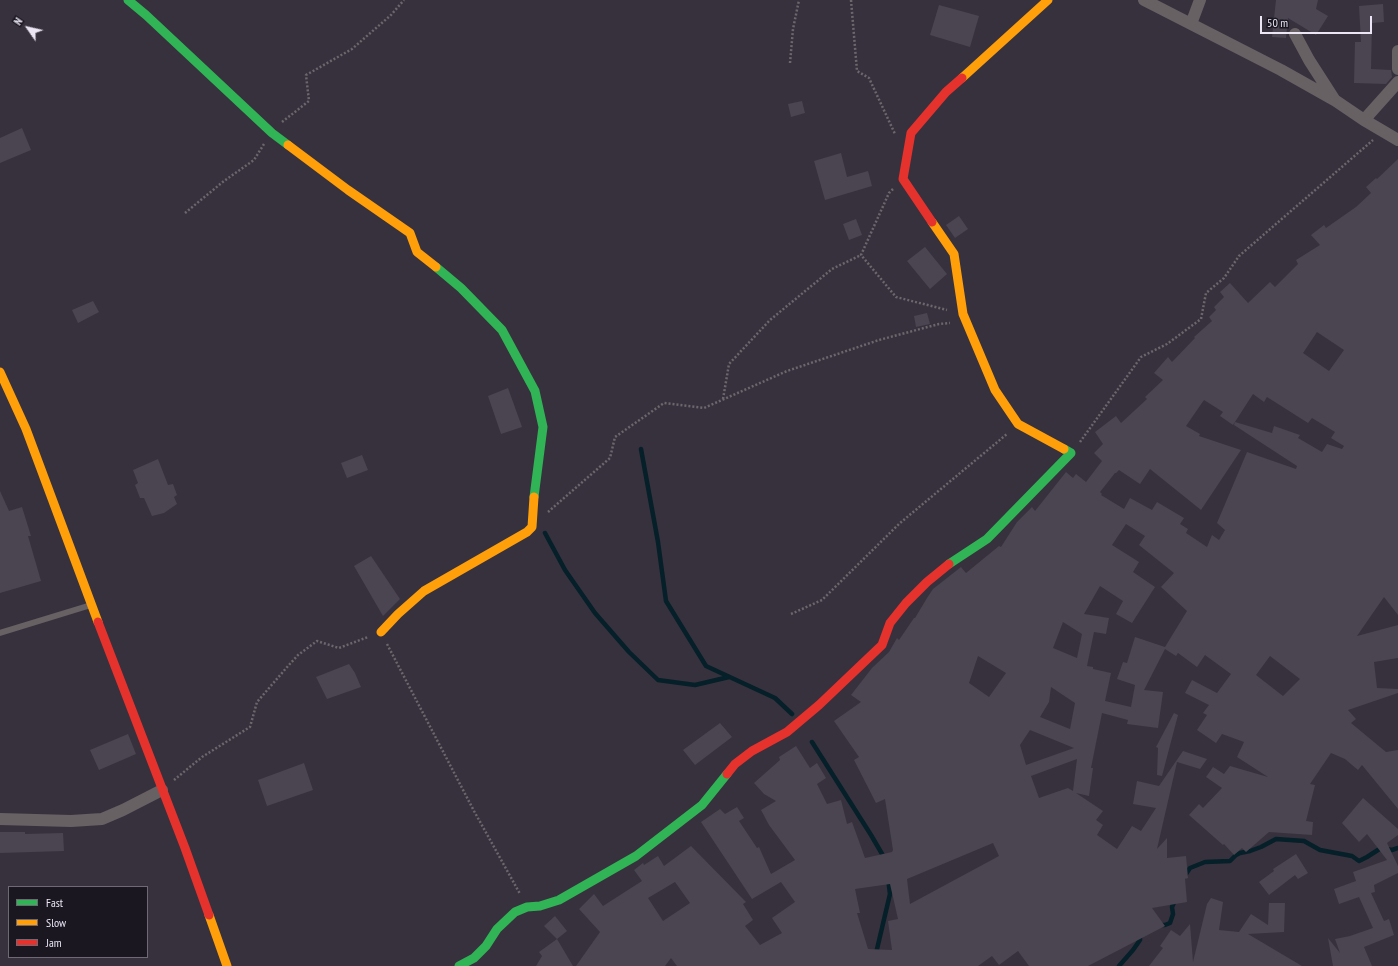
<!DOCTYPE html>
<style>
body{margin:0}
#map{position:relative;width:1398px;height:966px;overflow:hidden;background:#37313e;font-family:"PT Sans Narrow",sans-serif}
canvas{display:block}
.legend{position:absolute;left:8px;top:886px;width:140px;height:72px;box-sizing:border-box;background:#1b1721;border:1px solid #6e6975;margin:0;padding:5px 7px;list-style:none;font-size:12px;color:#ebe5f4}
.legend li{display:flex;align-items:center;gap:8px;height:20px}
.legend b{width:20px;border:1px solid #6e6975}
.north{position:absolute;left:8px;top:8px;width:40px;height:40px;-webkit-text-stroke:3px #1b1721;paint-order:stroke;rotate:304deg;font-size:11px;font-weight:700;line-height:16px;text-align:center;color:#ebe5f4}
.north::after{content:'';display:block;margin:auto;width:14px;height:18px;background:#ebe5f4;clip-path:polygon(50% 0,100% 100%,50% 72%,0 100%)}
.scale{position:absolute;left:1260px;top:16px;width:112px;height:18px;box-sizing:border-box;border:2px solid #ebe5f4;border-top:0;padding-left:5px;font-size:12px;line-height:14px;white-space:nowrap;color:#ebe5f4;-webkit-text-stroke:3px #1b1721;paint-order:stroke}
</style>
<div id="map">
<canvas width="1398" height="966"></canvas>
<ul class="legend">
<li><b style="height:5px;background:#30b455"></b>Fast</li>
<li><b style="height:5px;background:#ff9f0a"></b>Slow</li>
<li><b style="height:5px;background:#e5322d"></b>Jam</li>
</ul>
<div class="north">N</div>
<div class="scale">50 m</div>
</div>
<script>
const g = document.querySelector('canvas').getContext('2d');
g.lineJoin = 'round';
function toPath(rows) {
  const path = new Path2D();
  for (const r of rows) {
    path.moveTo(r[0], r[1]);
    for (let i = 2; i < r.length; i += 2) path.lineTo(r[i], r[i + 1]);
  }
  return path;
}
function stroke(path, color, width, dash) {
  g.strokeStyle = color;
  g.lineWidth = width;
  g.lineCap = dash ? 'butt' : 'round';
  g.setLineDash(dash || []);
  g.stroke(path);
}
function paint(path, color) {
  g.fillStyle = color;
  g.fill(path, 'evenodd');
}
const stream = toPath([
 [641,449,658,542,666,601,706,666,775,698,792,714],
 [545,533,565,570,595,613,629,652,658,680,695,685,729,677],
 [812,742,871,835,885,859],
 [1184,877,1190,868,1205,862,1230,861,1236,855,1240,853,1250,851,1261,847,1276,839,1304,841,1320,850,1352,856,1359,861,1367,857,1381,848,1392,850,1398,848],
 [1160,925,1165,925,1170,923,1173,914,1172,907,1175,900],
 [873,966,890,894,888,878],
 [1119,966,1133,950,1140,940,1140,934]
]);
const building = toPath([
 [1276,0,1318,0,1316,9,1328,16,1316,35,1288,18,1286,38,1272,37],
 [1383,4,1384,22,1372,23,1371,69,1391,70,1392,77,1386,84,1354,83,1355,42,1361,42,1359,6],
 [939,5,979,16,970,47,930,35],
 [802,101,805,113,791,117,788,104],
 [22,128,31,150,0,163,0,138],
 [841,153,847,177,868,171,872,186,825,200,814,161],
 [1398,159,1398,615,1384,597,1357,636,1398,625,1398,658,1374,662,1377,688,1398,689,1398,693,1348,710,1356,719,1351,723,1386,752,1398,750,1398,809,1362,765,1358,770,1345,759,1331,753,1310,784,1315,785,1306,821,1313,822,1312,835,1269,832,1246,852,1242,848,1234,855,1224,844,1223,845,1189,815,1199,804,1203,808,1222,788,1206,777,1213,767,1224,774,1230,766,1268,777,1237,757,1244,742,1222,734,1216,743,1197,730,1207,715,1203,713,1209,705,1185,693,1192,680,1217,693,1231,674,1205,655,1197,667,1178,653,1176,656,1165,649,1144,690,1163,692,1158,728,1127,724,1128,720,1102,713,1091,768,1093,768,1089,796,1076,793,1103,811,1096,820,1103,825,1097,835,1117,849,1132,826,1141,831,1156,808,1133,804,1137,781,1159,786,1183,751,1207,759,1200,769,1177,762,1157,849,1167,838,1167,858,1186,856,1188,878,1185,879,1187,902,1152,908,1165,926,1088,966,1029,966,1018,951,999,965,992,956,978,966,677,966,671,958,665,966,576,966,600,932,579,909,594,894,603,906,642,881,634,870,643,863,644,865,658,856,664,866,691,846,746,902,743,904,753,920,745,926,760,945,782,933,772,918,795,902,781,882,752,899,701,822,720,809,725,814,737,807,744,818,739,821,757,848,759,847,771,874,795,860,769,825,761,810,776,801,764,794,754,783,780,760,779,757,796,746,810,768,817,763,826,778,817,784,827,804,841,800,847,824,852,822,865,858,892,852,893,850,885,799,876,803,854,760,859,757,834,721,861,702,851,695,872,668,889,652,897,638,899,640,914,618,915,618,927,598,933,589,961,567,966,573,999,546,1001,547,1017,522,1032,507,1035,511,1066,472,1073,478,1076,474,1086,482,1102,461,1094,453,1103,444,1095,432,1116,416,1121,423,1147,399,1145,397,1163,380,1154,373,1168,357,1172,362,1195,338,1194,337,1212,321,1209,317,1216,310,1214,307,1224,297,1220,292,1230,283,1248,303,1270,282,1275,287,1298,264,1296,260,1320,245,1311,235,1324,225,1326,228,1356,207,1371,193,1366,187,1376,178,1377,179],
 [1317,332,1344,350,1329,371,1303,353],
 [1253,394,1264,402,1267,397,1308,423,1312,418,1335,432,1331,438,1344,446,1342,449,1327,444,1322,452,1298,438,1300,435,1274,426,1272,433,1235,422,1234,425,1297,466,1296,469,1247,452,1217,523,1225,530,1219,540,1212,535,1207,547,1186,533,1188,529,1180,524,1184,518,1157,502,1152,510,1130,498,1124,509,1101,495,1102,494,1100,492,1115,473,1116,473,1119,470,1140,484,1150,469,1201,510,1241,450,1199,436,1200,434,1186,426,1204,400,1223,412,1220,416,1233,425],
 [1126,524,1145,536,1139,545,1174,573,1161,587,1187,611,1165,647,1135,637,1127,663,1123,662,1117,679,1135,685,1131,707,1105,701,1111,673,1093,669,1093,667,1087,666,1094,632,1106,634,1109,618,1084,614,1100,586,1123,601,1116,614,1132,623,1155,587,1133,572,1139,562,1112,545],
 [1063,622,1082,634,1077,658,1053,648],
 [978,656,1006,673,989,697,969,683],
 [1270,656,1300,679,1283,696,1256,675],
 [1051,687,1075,703,1070,729,1040,717,1049,702],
 [1030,730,1074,748,1026,765,1020,745],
 [1077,759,1073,791,1068,788,1039,798,1031,776],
 [993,843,999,856,910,904,907,879],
 [675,882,690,903,663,921,648,898],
 [890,884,898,919,888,921,892,950,868,949,857,913,860,913,855,889],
 [959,216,968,229,955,238,946,225],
 [856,219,862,235,849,240,843,224],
 [925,247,947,274,930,289,907,261],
 [93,301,99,312,78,323,72,310],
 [927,313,930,324,916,327,914,316],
 [508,388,522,427,501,434,488,396],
 [362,455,368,470,347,478,341,463],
 [158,459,168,485,173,484,177,495,174,497,177,504,164,513,152,516,144,498,140,498,135,485,138,483,133,470],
 [0,491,9,511,22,507,31,536,28,536,41,581,0,593],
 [371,556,400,599,383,616,354,566],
 [349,664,355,673,361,687,327,699,316,677],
 [1174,713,1178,715,1162,776,1157,775,1158,748,1156,747],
 [720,723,732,737,695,765,683,750],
 [128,734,136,754,99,770,90,750],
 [304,763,313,790,267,806,258,780],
 [1363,798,1398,829,1398,835,1387,843,1398,866,1398,873,1374,885,1375,892,1371,893,1384,921,1389,919,1394,935,1364,947,1372,966,1333,966,1328,938,1340,953,1335,939,1350,936,1373,928,1359,897,1339,904,1334,889,1356,881,1353,872,1387,860,1367,834,1359,842,1342,823],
 [0,832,25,832,25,834,63,833,64,851,0,853],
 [1296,854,1308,873,1298,879,1295,875,1269,895,1259,882,1274,871,1273,869],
 [1211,898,1223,902,1219,930,1239,932,1251,914,1268,925,1269,903,1285,903,1284,932,1248,934,1302,966,1149,966,1163,948,1160,946,1171,930,1180,936,1190,924,1193,962,1207,904],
 [555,916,567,931,557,939,544,926],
 [557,939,573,966,536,966,542,956,539,952]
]);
const path = toPath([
 [851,0,857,71,869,78,895,134],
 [790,63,793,29,799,0],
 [282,122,309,101,306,75,352,49,391,15,404,0],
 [893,189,889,193,861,255,896,297,947,310],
 [185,213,224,181,254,160,264,144],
 [723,399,729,364,770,320,832,269,861,255],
 [1080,442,1141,357,1167,344,1201,319,1206,293,1224,278,1239,256,1373,140],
 [548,512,610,458,615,437,664,403,704,408,787,371,879,340,939,324,950,323],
 [791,614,822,600,900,523,1007,434],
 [387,644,474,811,520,894],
 [174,780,202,757,250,727,257,702,288,666,298,655,317,641,339,648,368,637]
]);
const lane = toPath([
 [0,633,91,605]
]);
const street = toPath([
 [1144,0,1281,70,1336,101,1364,120,1398,140],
 [1191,24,1200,0],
 [1295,34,1309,60,1334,99],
 [1398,51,1398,69],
 [1364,120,1398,82],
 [0,819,71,821,102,819,123,810,162,790]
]);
const fast = toPath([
 [128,0,146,15,272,133,288,145],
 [436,267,461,288,502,330,535,391,543,427,534,497],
 [949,564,987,539,1071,453,1064,449],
 [459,966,474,958,486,946,497,929,515,912,527,907,540,906,559,900,636,856,702,805,727,774]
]);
const slow = toPath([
 [962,78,1048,0],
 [288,145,348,190,410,233,417,252,436,267],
 [932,222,954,254,963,314,995,390,1018,424,1064,449],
 [0,372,26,429,98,622],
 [381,632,398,614,424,591,527,532,532,527,534,497],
 [209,915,227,966]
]);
const jam = toPath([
 [932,222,903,179,911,133,946,92,962,78],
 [98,622,185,848,209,915],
 [727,774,735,764,752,751,787,732,819,705,882,645,890,623,906,603,927,582,949,564]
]);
stroke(stream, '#052028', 4.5);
paint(building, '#4a4550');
stroke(path, '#6b676b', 2.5, [2, 2]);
stroke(lane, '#676164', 6);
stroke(street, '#676164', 12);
stroke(fast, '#30b455', 9);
stroke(slow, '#ff9f0a', 9);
stroke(jam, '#e5322d', 9);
</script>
